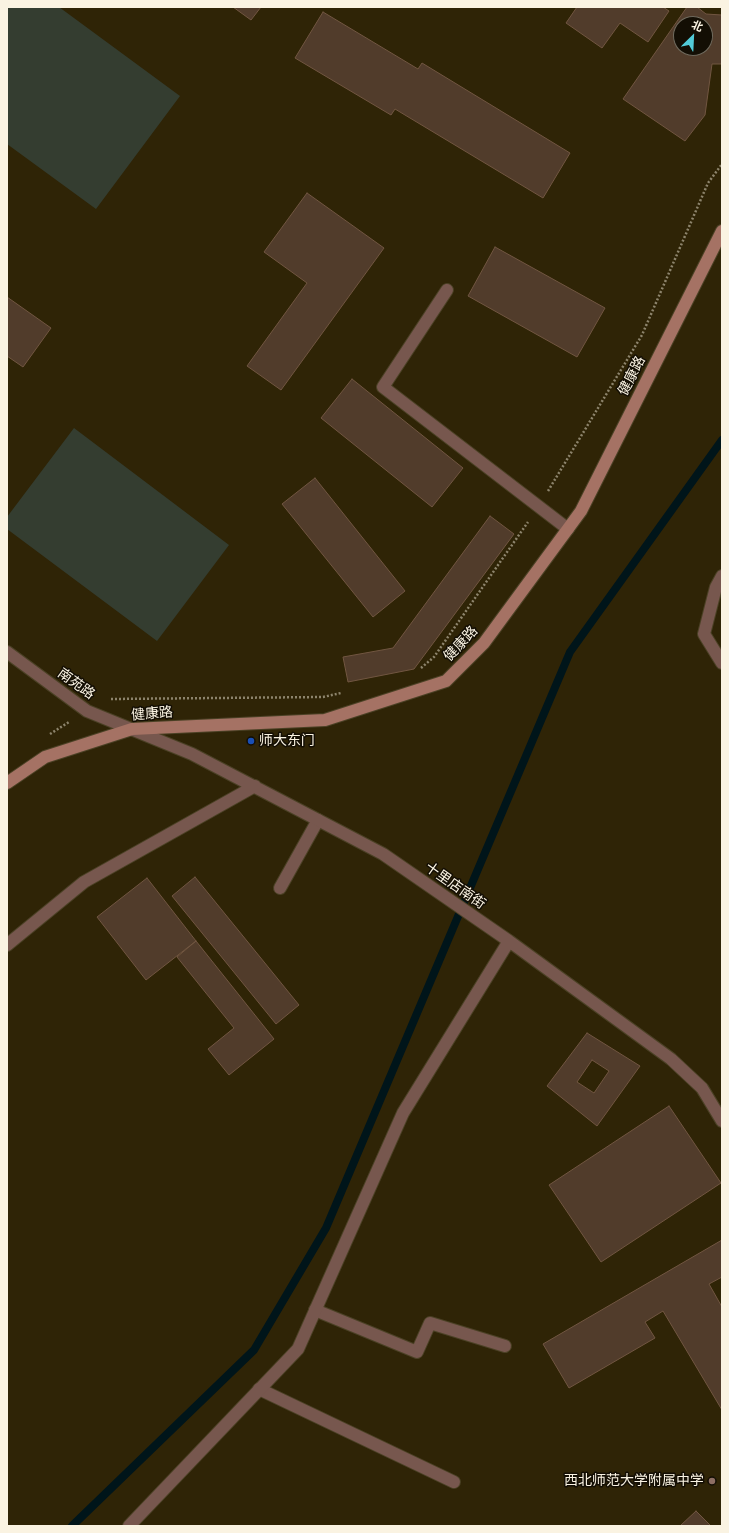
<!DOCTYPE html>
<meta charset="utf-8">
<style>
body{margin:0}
#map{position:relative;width:729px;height:1533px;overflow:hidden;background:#2f2406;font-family:"PT Sans Narrow","Noto Sans SC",sans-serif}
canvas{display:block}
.frame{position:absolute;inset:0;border:8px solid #faf3e2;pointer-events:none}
.north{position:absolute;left:673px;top:16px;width:40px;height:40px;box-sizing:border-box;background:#130e04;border:1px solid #6f6a5d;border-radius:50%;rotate:24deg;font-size:11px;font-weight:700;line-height:16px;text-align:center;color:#faf3e2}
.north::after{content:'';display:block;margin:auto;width:14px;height:18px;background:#52cbd8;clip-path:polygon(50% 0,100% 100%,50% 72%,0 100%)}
</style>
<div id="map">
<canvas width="729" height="1533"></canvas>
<div class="frame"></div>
<div class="north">北</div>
</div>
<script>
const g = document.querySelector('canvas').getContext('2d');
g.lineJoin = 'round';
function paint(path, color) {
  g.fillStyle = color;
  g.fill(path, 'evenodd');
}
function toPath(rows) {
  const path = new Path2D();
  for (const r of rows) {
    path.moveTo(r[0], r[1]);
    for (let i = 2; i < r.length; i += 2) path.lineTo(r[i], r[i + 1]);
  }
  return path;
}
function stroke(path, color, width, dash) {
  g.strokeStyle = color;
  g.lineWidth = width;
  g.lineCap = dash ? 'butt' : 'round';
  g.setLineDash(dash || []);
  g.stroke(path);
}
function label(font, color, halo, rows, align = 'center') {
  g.font = font + ' "PT Sans Narrow","Noto Sans SC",sans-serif';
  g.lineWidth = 3;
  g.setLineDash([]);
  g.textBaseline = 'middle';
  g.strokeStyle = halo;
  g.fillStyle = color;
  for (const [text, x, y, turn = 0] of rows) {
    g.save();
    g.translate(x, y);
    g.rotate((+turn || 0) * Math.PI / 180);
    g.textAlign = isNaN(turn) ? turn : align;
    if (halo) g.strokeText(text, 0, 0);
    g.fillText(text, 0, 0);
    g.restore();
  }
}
const green = toPath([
 [8,7,59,7,180,96,96,209,7,144],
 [74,428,229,545,157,641,7,529,7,517]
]);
const stream = toPath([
 [72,1526,254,1350,326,1228,570,652,722,440]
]);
const building = toPath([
 [233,7,261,7,251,20,233,7],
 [577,7,663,7,669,11,648,42,620,23,602,48,566,23,577,7],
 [687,7,697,7,706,14,722,15,722,64,712,64,705,115,685,141,623,99,687,7],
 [681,24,705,24,705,48,681,48,681,24],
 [323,12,418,69,422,63,570,153,543,198,395,109,391,115,295,58,323,12],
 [307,193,384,248,281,390,247,366,307,283,264,252,307,193],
 [495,247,605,308,577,357,468,296,495,247],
 [7,297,51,328,23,367,7,356,7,297],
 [352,379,463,468,432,507,321,418,352,379],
 [315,478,405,591,373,617,282,504,315,478],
 [490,516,514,534,414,669,348,682,343,657,393,648,490,516],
 [195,877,299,1005,276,1024,172,896,195,877],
 [147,878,196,941,146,980,97,917,147,878],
 [196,941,274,1039,229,1075,208,1049,234,1028,177,957,196,941],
 [587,1033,640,1066,597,1126,547,1086,587,1033],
 [592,1060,609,1071,594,1093,577,1082,592,1060],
 [669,1106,721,1183,601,1262,549,1185,669,1106],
 [722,1240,722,1277,709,1284,722,1307,722,1410,663,1311,645,1322,655,1338,569,1388,543,1344,722,1240],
 [696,1511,711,1526,680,1526,696,1511]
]);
const path = toPath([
 [548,491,642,335,708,183,722,164],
 [421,668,434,657,528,522],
 [111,699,323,697,341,693],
 [50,734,69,722]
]);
const lane = toPath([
 [447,290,383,387,568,529],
 [280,888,318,820],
 [315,1310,417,1352,430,1323,505,1346],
 [259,1389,454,1482]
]);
const street = toPath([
 [722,576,716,587,704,634,722,663],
 [7,652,87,711,192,754,383,854,509,941,671,1059,702,1088,722,1121],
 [7,945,84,882,255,786],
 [129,1526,298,1349,403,1113,509,941]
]);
const secondary = toPath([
 [7,783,45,757,132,729,325,720,446,681,484,643,581,511,722,231]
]);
const markers = [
 [251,741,4,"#1a4fb4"],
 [712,1481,4,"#8d6e63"]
];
const streetNames = [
 ["健康路",632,376,-63],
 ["健康路",461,644,-47],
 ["南苑路",76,684,36],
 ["健康路",152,714,-5],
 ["十里店南街",455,886,35]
];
const poiNames = [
 ["师大东门",259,741],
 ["西北师范大学附属中学",704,1481,"right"]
];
paint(green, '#343d30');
stroke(stream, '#00151a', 8);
paint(building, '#513c2b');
stroke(building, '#715641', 1);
stroke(lane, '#4b4125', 14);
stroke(street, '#4b4125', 14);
stroke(secondary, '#4b4125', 14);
stroke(path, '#8d846c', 2.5, [2, 2]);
stroke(lane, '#77574e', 12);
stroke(street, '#77574e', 12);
stroke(secondary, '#a57264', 12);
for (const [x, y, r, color] of markers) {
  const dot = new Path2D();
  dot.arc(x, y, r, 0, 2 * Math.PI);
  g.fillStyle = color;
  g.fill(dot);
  stroke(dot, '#130e04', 1.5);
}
label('14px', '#faf3e2', '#130e04', streetNames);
label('14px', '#faf3e2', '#130e04', poiNames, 'left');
</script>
